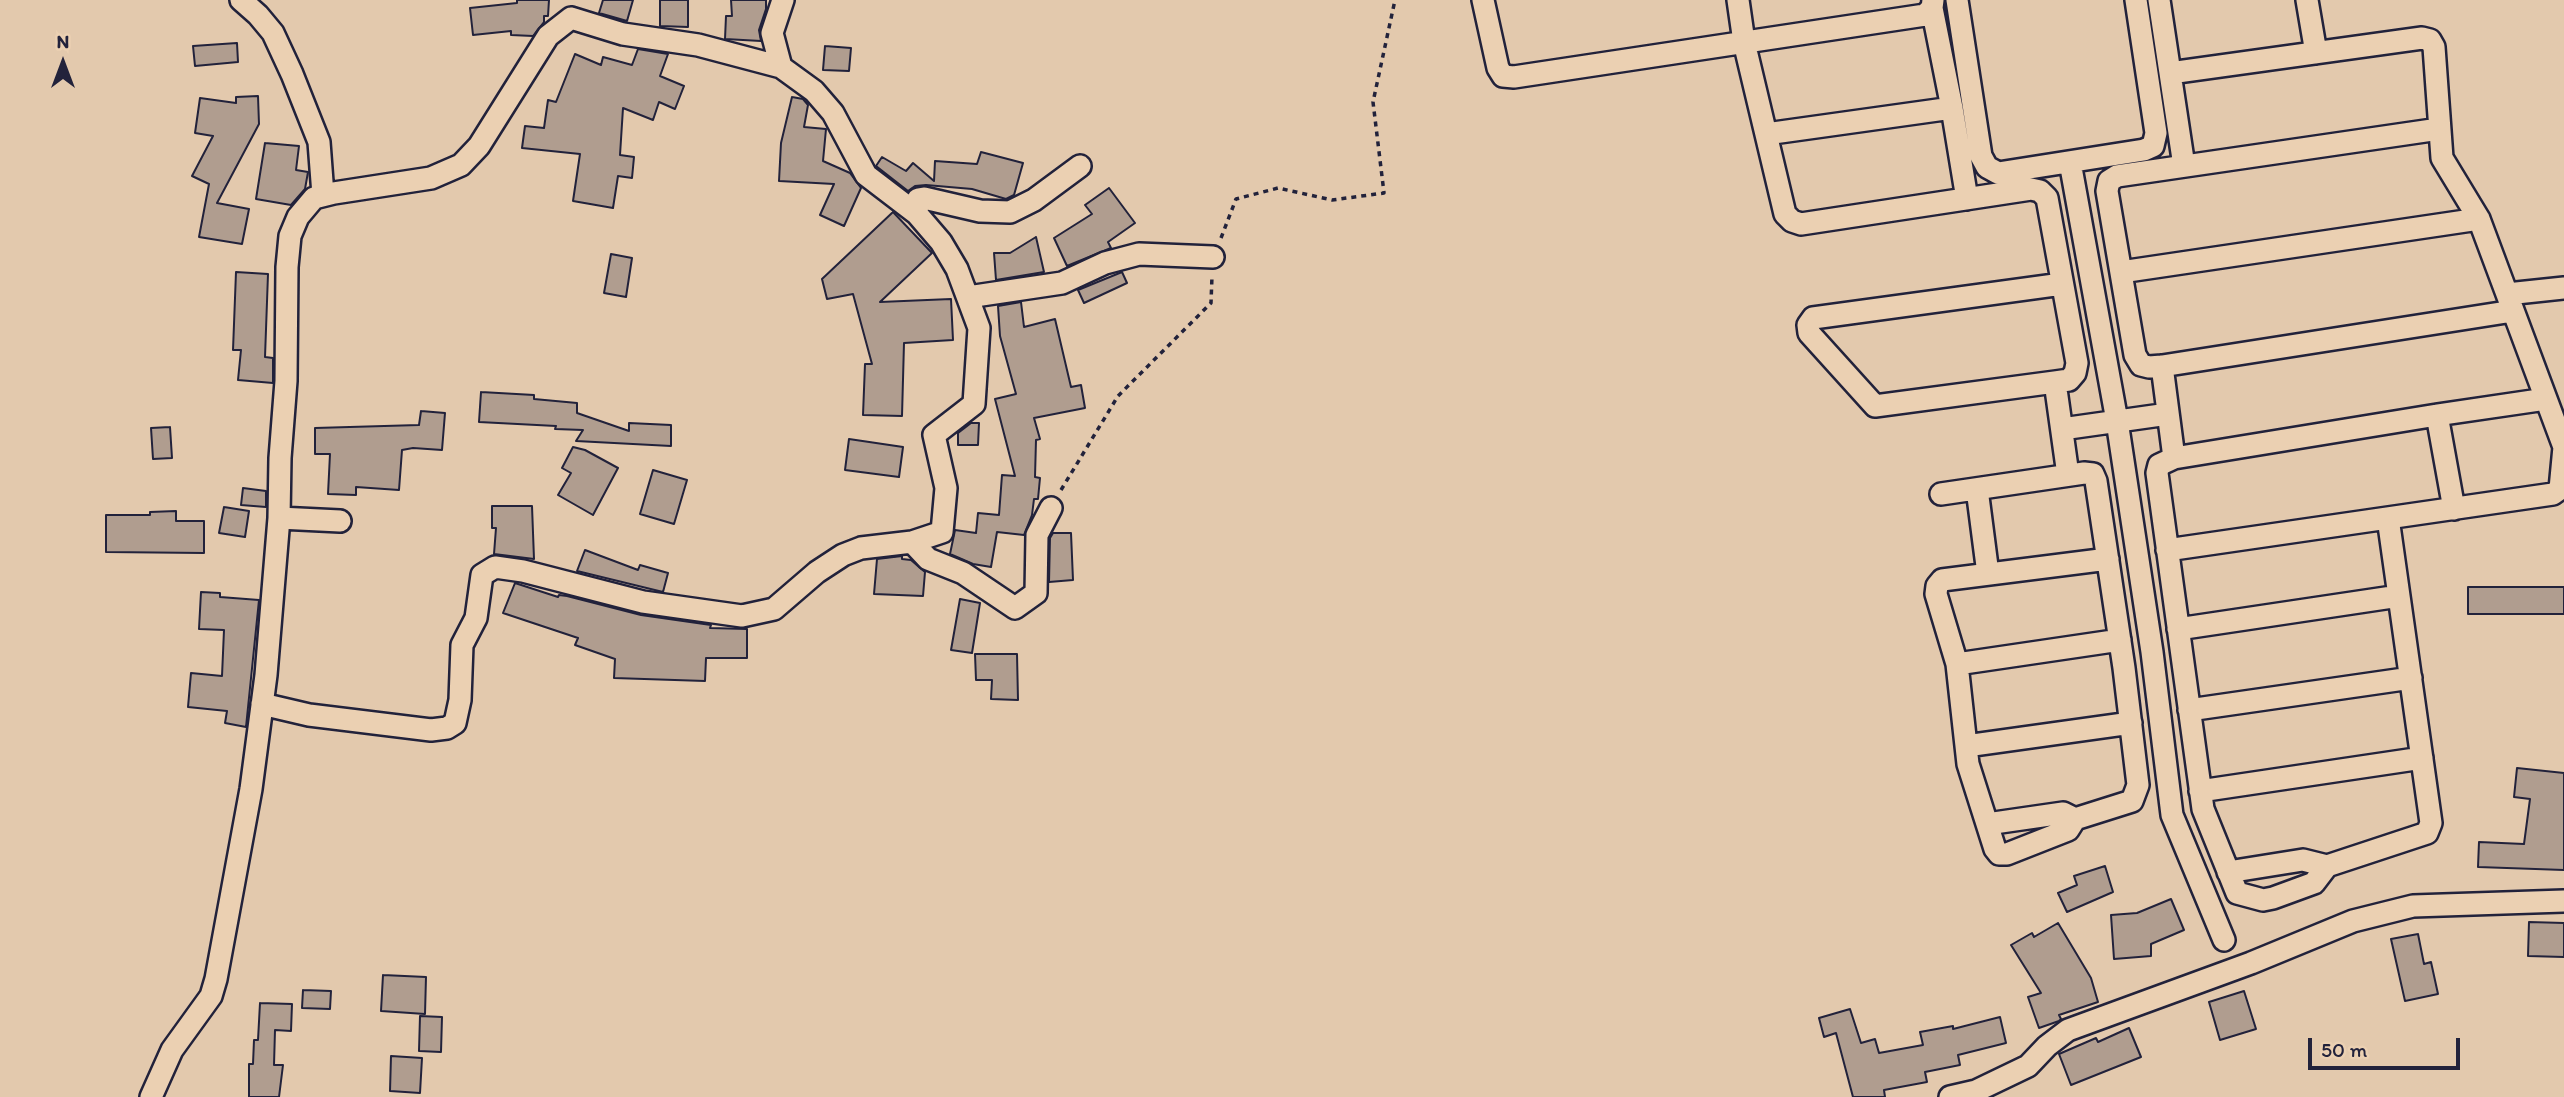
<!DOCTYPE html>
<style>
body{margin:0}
#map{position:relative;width:2564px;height:1097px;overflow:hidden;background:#e3c9ad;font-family:Itim,sans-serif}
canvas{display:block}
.north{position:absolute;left:28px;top:28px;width:70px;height:70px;-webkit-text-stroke:5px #ebd0b2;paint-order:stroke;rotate:0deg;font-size:19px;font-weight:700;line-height:28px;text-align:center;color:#22223b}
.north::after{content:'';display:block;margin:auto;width:24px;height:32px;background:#22223b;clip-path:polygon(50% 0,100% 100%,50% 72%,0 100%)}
.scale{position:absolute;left:2308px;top:1038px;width:152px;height:32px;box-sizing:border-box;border:4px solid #22223b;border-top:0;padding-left:9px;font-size:21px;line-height:24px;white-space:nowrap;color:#22223b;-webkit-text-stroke:5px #ebd0b2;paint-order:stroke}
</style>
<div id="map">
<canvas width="2564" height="1097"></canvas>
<div class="north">N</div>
<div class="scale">50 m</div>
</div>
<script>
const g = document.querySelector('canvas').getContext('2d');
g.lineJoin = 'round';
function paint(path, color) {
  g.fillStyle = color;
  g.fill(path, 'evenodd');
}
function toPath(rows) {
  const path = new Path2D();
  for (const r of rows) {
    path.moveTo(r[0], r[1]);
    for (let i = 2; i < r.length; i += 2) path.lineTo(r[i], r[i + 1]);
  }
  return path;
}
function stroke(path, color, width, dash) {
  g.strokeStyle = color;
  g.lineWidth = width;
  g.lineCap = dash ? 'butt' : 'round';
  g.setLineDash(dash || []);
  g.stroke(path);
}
const building = toPath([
 [517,0,549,0,548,16,544,16,544,22,533,36,511,35,511,31,473,35,470,8,517,3,517,0],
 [603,0,633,0,627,21,599,13,603,0],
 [660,0,688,0,688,27,660,26,660,0],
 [731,0,766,0,766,9,759,30,761,41,725,39,726,16,732,16,731,0],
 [237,43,238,62,195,66,193,46,237,43],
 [825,46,851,48,849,71,823,70,825,46],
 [638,49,668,54,660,76,684,86,675,109,659,102,653,120,623,108,620,155,634,157,632,178,618,176,613,208,573,201,580,154,522,148,525,126,544,128,548,100,556,102,575,54,601,65,603,57,632,65,638,49],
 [258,96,259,124,217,203,249,209,242,244,199,237,209,184,192,176,213,136,195,133,200,98,236,103,236,97,258,96],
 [792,97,803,99,808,105,804,127,826,129,823,161,850,173,861,188,844,226,820,215,834,184,779,181,781,143,792,97],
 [265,143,299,146,296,170,308,172,305,189,291,205,256,199,265,143],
 [981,152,1023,163,1014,195,1006,199,972,189,926,185,915,186,908,191,876,166,882,157,906,171,913,163,934,181,935,161,977,164,981,152],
 [1109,188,1135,223,1108,242,1111,248,1067,266,1054,238,1092,214,1085,205,1109,188],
 [893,212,932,253,880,302,951,299,953,340,904,343,902,416,863,415,865,364,872,364,853,294,827,299,822,279,893,212],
 [1036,237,1044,272,996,280,994,253,1010,253,1036,237],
 [611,254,632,258,626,297,604,293,611,254],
 [236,272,268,274,265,357,273,358,273,383,238,380,241,350,233,350,236,272],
 [1122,272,1127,283,1084,303,1078,290,1122,272],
 [1021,302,1024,327,1055,319,1071,387,1081,385,1085,408,1034,418,1040,439,1036,440,1035,477,1040,478,1038,499,1034,499,1032,515,1024,535,997,532,991,567,973,564,950,554,955,530,976,533,978,513,999,515,1002,475,1015,476,995,399,1016,394,1000,336,998,306,1021,302],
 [481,392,534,395,534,399,577,403,577,413,629,431,629,423,671,425,671,446,576,441,583,430,555,429,556,426,479,422,481,392],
 [421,411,445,413,442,450,413,448,402,450,399,490,356,487,356,495,328,494,330,454,315,454,315,428,419,425,421,411],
 [971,423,979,423,978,445,958,445,958,433,971,423],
 [170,427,172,458,153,459,151,428,170,427],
 [849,439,903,447,899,477,845,470,849,439],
 [573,447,585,450,618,468,593,515,558,495,571,473,562,468,573,447],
 [653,470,687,480,674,524,640,514,653,470],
 [243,488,266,491,266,507,241,505,243,488],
 [492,506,532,506,534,559,494,554,496,528,492,528,492,506],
 [224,507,249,511,245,537,219,533,224,507],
 [176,511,176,521,204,521,204,553,106,552,106,515,150,515,150,512,176,511],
 [1053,533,1071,533,1073,580,1049,582,1050,538,1053,533],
 [585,550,638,570,640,565,668,573,663,592,577,571,585,550],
 [902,556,902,559,911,560,925,572,923,596,874,594,877,559,902,556],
 [515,583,558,597,559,595,567,596,641,615,711,625,710,628,747,629,747,658,706,658,705,681,614,678,615,659,575,645,578,638,503,613,515,583],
 [2468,587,2564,587,2564,614,2468,614,2468,587],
 [201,592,220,593,220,597,259,600,246,727,225,723,227,711,188,707,191,673,222,676,224,630,199,629,201,592],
 [960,599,980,603,972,653,951,650,960,599],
 [975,654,1017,654,1018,700,991,699,992,680,976,680,975,654],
 [2517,768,2564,773,2564,870,2478,867,2479,842,2524,844,2530,799,2514,797,2517,768],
 [2105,866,2113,892,2067,912,2058,893,2077,885,2074,876,2105,866],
 [2171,899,2184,930,2151,944,2151,956,2114,959,2111,915,2137,913,2171,899],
 [2529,922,2564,923,2564,957,2528,956,2529,922],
 [2058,923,2091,978,2098,1002,2059,1015,2061,1019,2059,1021,2039,1028,2028,997,2041,993,2011,945,2032,933,2034,937,2058,923],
 [2418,934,2424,964,2431,962,2438,994,2405,1001,2391,939,2418,934],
 [383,975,426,977,425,1014,381,1011,383,975],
 [303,990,331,991,330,1009,302,1008,303,990],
 [2244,991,2256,1029,2220,1040,2209,1002,2244,991],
 [260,1003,292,1004,291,1031,275,1030,274,1065,283,1065,279,1097,249,1097,249,1064,253,1064,254,1040,258,1040,260,1003],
 [1850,1009,1861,1043,1875,1039,1879,1053,1923,1045,1920,1032,1953,1026,1953,1029,2000,1017,2006,1043,1958,1055,1960,1065,1925,1072,1927,1082,1884,1090,1885,1097,1853,1097,1836,1033,1824,1037,1819,1018,1850,1009],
 [420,1016,442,1017,441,1052,419,1051,420,1016],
 [2129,1028,2141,1057,2071,1085,2059,1054,2096,1038,2098,1042,2129,1028],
 [391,1056,422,1058,420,1093,390,1091,391,1056]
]);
const path = toPath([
 [1221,238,1236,199,1278,188,1332,200,1384,193,1373,102,1395,0],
 [1061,490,1118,396,1211,303,1212,276]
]);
const minor = toPath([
 [241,0,258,15,273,33,292,74,319,142,323,195],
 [1483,0,1498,68,1503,76,1514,77,1925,15,1932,8,1933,0],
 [1738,0,1744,42,1785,214,1792,221,1801,224,2031,189,2040,191,2047,198,2077,363,2075,373,2069,380,2055,382,1875,406,1809,333,1808,325,1813,318,2062,284],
 [1957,0,1981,156,1987,167,1998,173,2144,150,2153,146,2156,133,2136,0],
 [2159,0,2184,166],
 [2307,0,2316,53],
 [1932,8,1952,108,1967,199],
 [781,67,772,33,783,0],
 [2439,129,2117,176,2109,181,2107,191,2135,355,2141,365,2149,367,2162,366,2513,311],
 [1766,134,1952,108],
 [2070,162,2117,421,2152,652,2172,815,2224,940],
 [917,214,918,199,924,198,980,211,1010,212,1034,200,1080,166],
 [2121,272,2479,219],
 [2507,294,2564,288],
 [968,297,1062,283,1105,263,1139,254,1213,257],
 [2162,366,2174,458],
 [2055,382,2068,475],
 [2437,415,2454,509],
 [2062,429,2168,414],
 [1977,489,1988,574],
 [1941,494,2084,473,2093,474,2096,481,2124,668,2138,785,2132,801,2075,819,2063,813,1987,824],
 [279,518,340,521],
 [2388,518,2431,823,2427,833,2327,866,2314,883,2273,898,2263,900,2237,893,2203,809,2157,473,2159,465,2174,458,2437,415,2546,399],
 [912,542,928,559,963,573,1015,608,1036,593,1037,535,1051,508],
 [2167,550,2553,494,2560,489,2564,447,2479,219,2442,158,2434,47,2430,40,2422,38,2170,73],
 [2178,629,2399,596],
 [1957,664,2120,640],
 [262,704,309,715,431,730,447,728,455,723,460,700,462,645,476,618,482,575,495,567,523,571,643,602,742,616,774,609,817,572,843,555,861,548,912,542,942,532,946,488,934,435,974,404,979,328,957,269,941,242,917,214,866,175,833,113,814,91,781,67,698,45,623,34,571,18],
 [2189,710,2411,678],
 [1966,746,2131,723],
 [2200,791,2422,758],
 [2075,819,2068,830,2007,854,1999,854,1995,849,1968,764,1957,664,1936,594,1937,586,1942,580,2108,559],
 [2228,872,2303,860,2327,866],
 [151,1097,172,1050,211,996,216,979,251,789,266,675,279,518,280,458,286,381,287,267,290,236,298,217,314,198,334,193,431,178,461,165,479,146,548,36,571,18],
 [1950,1097,1976,1091,2028,1066,2047,1046,2068,1030,2251,963,2353,921,2413,906,2564,901]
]);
paint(building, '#b09d8f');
stroke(building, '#22223b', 2);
stroke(minor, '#22223b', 26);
stroke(path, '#22223b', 3.5, [5, 5]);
stroke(minor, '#ebd0b2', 21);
</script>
